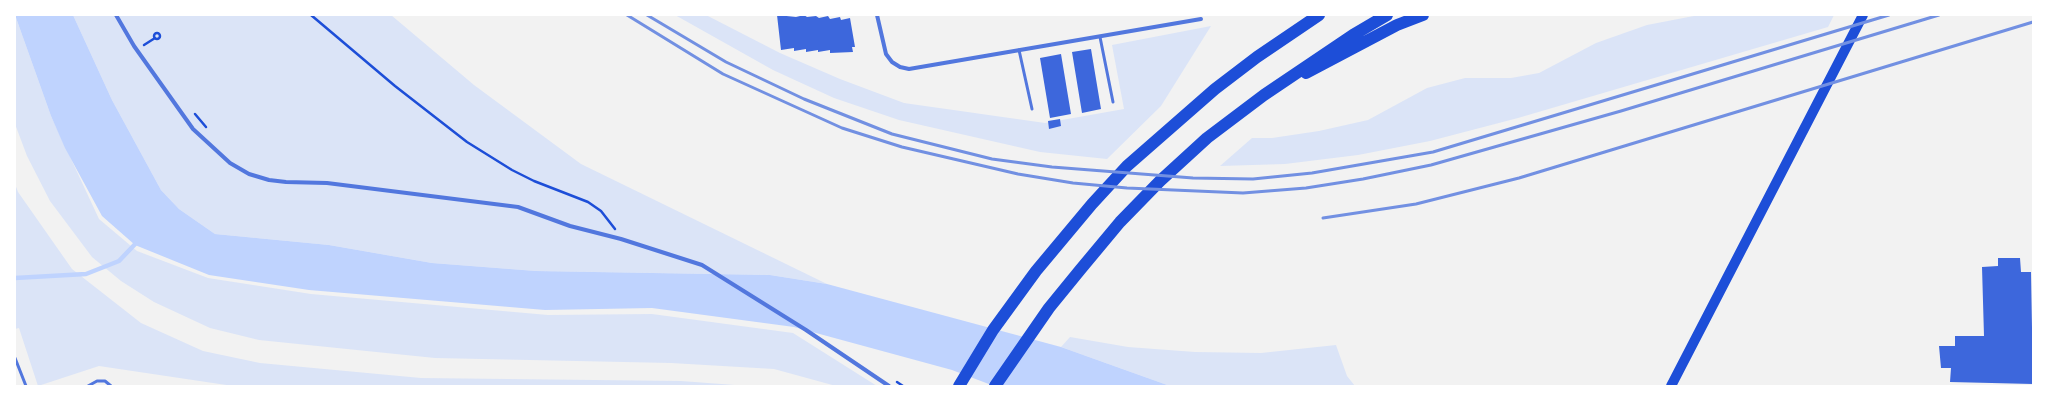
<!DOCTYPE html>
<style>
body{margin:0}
#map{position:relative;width:2048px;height:401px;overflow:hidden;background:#f2f2f2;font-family:Signika,sans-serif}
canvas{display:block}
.frame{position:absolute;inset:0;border:16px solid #fff;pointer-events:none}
</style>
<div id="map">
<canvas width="2048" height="401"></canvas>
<div class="frame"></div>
</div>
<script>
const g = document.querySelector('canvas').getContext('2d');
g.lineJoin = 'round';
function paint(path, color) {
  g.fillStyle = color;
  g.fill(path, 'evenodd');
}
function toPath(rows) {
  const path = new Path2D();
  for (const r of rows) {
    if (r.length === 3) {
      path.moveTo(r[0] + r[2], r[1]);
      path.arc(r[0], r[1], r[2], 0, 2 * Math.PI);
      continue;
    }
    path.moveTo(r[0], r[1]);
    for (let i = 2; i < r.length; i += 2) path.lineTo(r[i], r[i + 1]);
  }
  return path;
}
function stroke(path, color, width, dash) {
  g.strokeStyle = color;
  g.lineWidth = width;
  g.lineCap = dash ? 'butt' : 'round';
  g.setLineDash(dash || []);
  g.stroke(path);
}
const green = toPath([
 [15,15,51,116,99,219,137,251,208,278,311,294,548,315,652,314,793,333,877,386,836,386,774,369,671,363,435,358,259,340,210,328,154,302,121,281,92,257,50,201,27,156,15,124],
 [73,15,391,15,474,85,581,164,827,284,770,275,536,271,432,263,329,245,215,234,179,209,161,190,112,100],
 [675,15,706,15,780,53,840,79,904,103,1045,123,1124,109,1112,45,1211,26,1161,106,1107,159,1040,152,899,120,834,98,773,70],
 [1699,15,1834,15,1828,27,1518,118,1430,141,1358,155,1285,164,1220,166,1252,138,1272,138,1319,131,1368,120,1427,88,1465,78,1511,78,1539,73,1596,43,1647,25],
 [15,184,18,192,72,269,141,323,203,351,260,363,421,378,681,381,748,386,233,386,99,366,38,386,19,328,15,329],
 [1070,337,1128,347,1195,352,1261,353,1336,345,1347,376,1355,386,1170,386,1061,347]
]);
const water = toPath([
 [15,15,73,15,112,100,161,190,179,209,215,234,329,245,432,263,536,271,770,275,827,284,1061,347,1170,386,994,386,952,370,794,327,652,308,545,310,309,290,209,275,135,245,102,216,65,148,51,116]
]);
const stream = toPath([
 [15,278,86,274,119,261,138,241]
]);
const building = toPath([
 [777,15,796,17,804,15,807,17,816,16,819,18,828,16,830,19,840,17,841,20,850,18,855,47,852,47,853,52,830,53,830,50,818,52,818,50,806,52,806,49,794,51,794,48,781,50],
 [1091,49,1101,109,1082,113,1072,52],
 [1061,54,1071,114,1050,118,1040,58],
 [1060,119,1061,126,1049,129,1048,121],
 [1998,258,2020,258,2021,272,2031,272,2033,384,1950,382,1951,368,1941,368,1939,346,1955,346,1955,336,1984,336,1982,267,1998,266]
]);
const path = toPath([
 [311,15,395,86,467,142,512,170,534,181,588,202,601,211,615,229],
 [157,36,3],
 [144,45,155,38],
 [195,114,206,127],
 [897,382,903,386]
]);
const service = toPath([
 [1100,37,1113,102],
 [1019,50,1032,109],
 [15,358,26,386],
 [88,386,97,381,105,381,111,386]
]);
const minor = toPath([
 [116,15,134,46,193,129,230,163,249,174,269,180,286,182,327,183,518,207,570,226,621,239,702,265,806,330,889,386],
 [877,15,886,54,892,62,900,67,909,69,1201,19]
]);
const primary = toPath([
 [1671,386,1863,15]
]);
const motorway = toPath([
 [1306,73,1397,25,1423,15],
 [959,386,993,330,1036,271,1092,204,1127,166,1215,89,1257,57,1319,15],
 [995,386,1049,308,1080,270,1120,222,1160,181,1207,138,1264,95,1353,35,1387,15]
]);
const rail = toPath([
 [627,15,723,74,842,128,902,147,1018,174,1073,183,1127,188,1243,193,1306,188,1363,179,1431,165,1621,111,1939,15],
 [647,15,726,62,804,99,892,134,992,159,1052,167,1193,178,1253,179,1312,173,1433,152,1889,15],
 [1323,218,1416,204,1519,178,2033,22]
]);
paint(green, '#dbe4f7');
paint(water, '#bfd3fe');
stroke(stream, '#bfd3fe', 4.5);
paint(building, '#3d67dc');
stroke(path, '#1d4ed8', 2.5);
stroke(service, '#5277de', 3);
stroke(minor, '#5277de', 4);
stroke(primary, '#1d4ed8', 10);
stroke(motorway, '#1d4ed8', 12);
stroke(rail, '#7290e2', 3);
</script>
